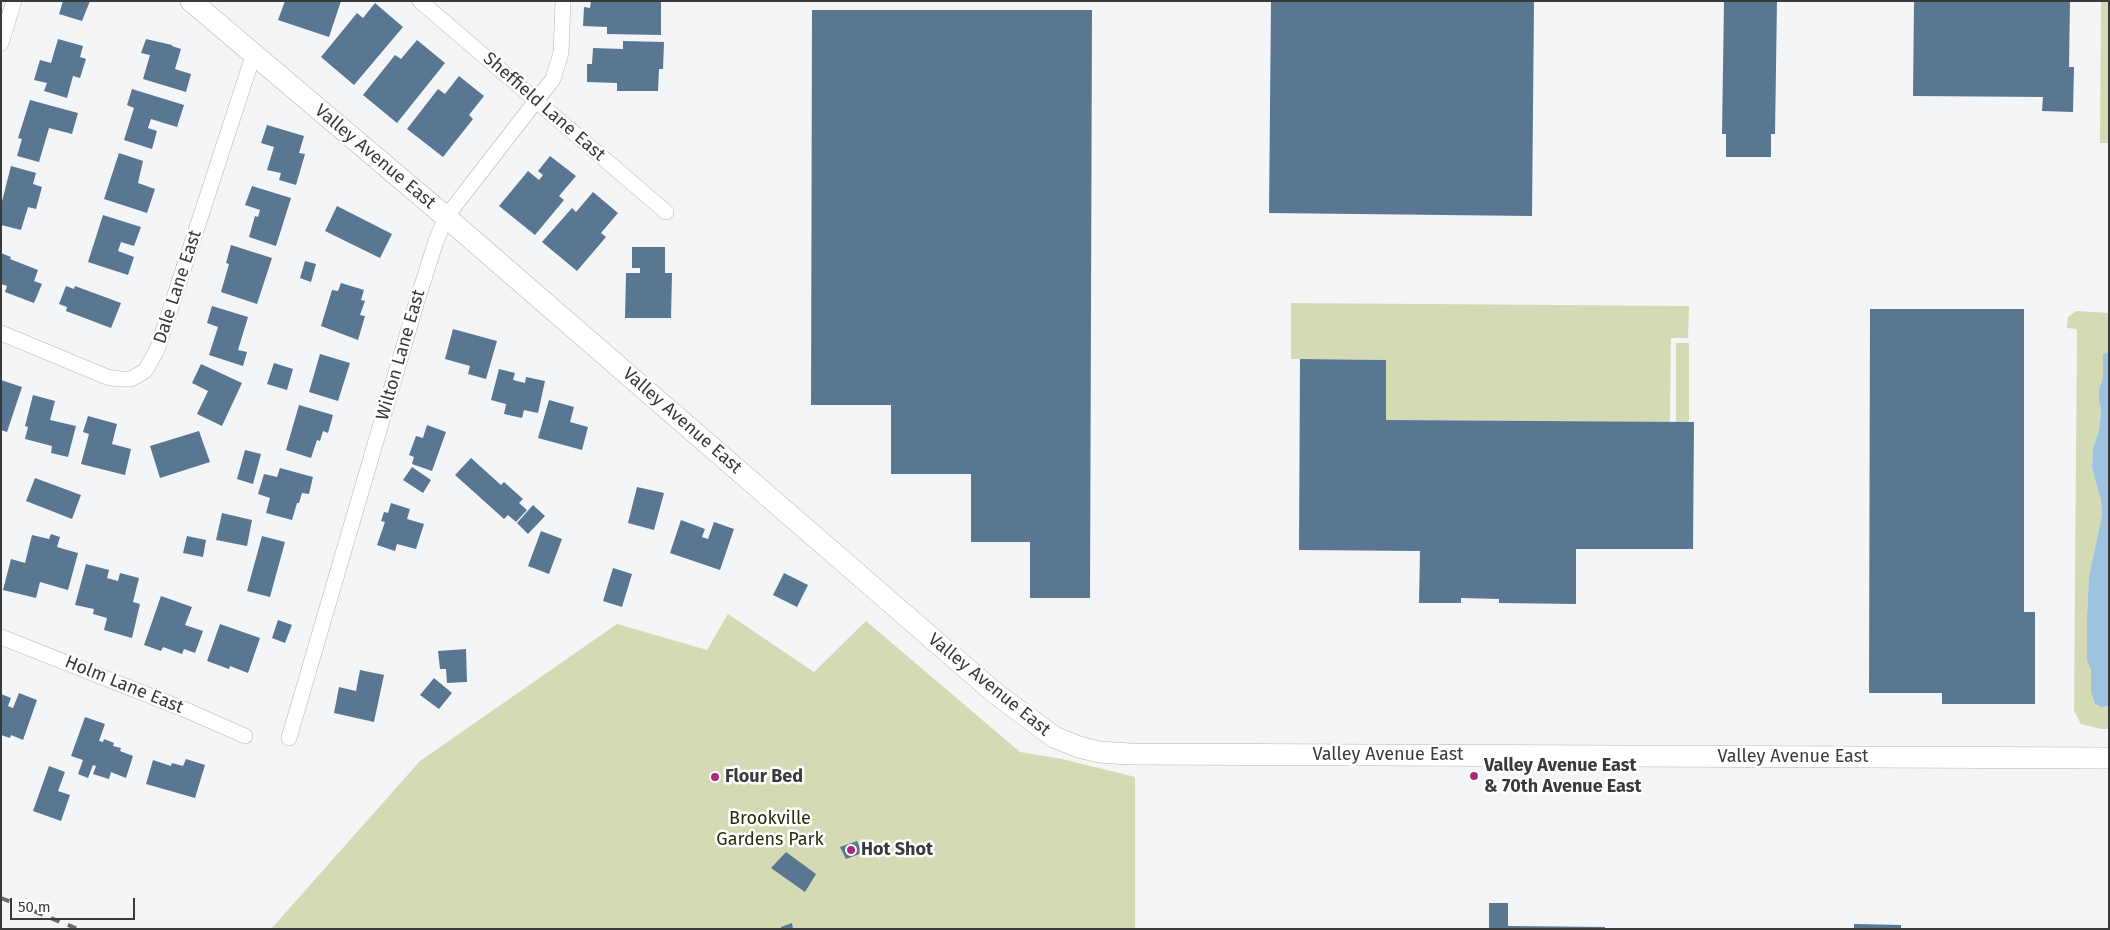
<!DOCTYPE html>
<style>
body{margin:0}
#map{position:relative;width:2110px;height:930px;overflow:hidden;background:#f3f5f6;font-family:"Fira Sans",sans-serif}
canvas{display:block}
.frame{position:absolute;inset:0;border:2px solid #3a3a3b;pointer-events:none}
.scale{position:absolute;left:10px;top:898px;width:125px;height:22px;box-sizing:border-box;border:2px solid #3a3a3b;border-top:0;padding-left:6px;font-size:15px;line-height:18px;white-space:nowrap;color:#3a3a3b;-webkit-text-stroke:4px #fff;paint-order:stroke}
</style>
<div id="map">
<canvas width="2110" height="930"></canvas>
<div class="frame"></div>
<div class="scale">50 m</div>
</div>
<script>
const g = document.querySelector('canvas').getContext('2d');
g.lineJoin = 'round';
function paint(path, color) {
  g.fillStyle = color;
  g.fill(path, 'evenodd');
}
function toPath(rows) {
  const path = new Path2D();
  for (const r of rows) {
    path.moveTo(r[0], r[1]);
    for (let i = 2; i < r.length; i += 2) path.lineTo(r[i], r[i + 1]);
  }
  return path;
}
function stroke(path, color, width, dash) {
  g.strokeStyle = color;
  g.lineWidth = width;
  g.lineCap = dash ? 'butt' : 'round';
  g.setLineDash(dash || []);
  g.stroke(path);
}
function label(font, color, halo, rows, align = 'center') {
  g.font = font + ' "Fira Sans",sans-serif';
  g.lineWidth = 5;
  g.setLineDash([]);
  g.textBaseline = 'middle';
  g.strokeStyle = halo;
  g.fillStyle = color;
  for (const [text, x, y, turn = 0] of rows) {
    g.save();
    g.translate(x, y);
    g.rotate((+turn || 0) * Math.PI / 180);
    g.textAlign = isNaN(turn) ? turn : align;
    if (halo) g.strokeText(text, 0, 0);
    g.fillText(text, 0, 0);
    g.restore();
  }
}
const green = toPath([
 [2101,1,2109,1,2109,143,2100,143],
 [1291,303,1689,306,1688,338,1671,338,1670,422,1386,420,1386,360,1291,359],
 [2076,311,2109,313,2109,352,2103,355,2103,379,2099,388,2099,401,2101,410,2099,431,2093,448,2092,468,2101,500,2102,515,2089,576,2087,616,2087,660,2091,670,2091,692,2095,704,2101,707,2109,706,2109,729,2101,729,2081,724,2074,711,2077,329,2067,328,2067,325,2068,317],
 [1676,343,1689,343,1689,422,1676,422],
 [728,614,814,672,866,621,1020,752,1062,759,1135,777,1135,929,271,929,420,761,617,624,707,650]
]);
const water = toPath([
 [2109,352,2109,706,2101,707,2095,704,2091,692,2091,670,2087,661,2087,616,2089,576,2102,515,2101,500,2092,468,2093,448,2099,431,2101,410,2099,401,2099,388,2103,379,2103,354]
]);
const building = toPath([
 [63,1,90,1,82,21,59,14],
 [285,1,341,1,329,37,278,20],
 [591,1,661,1,661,35,607,34,607,27,583,26,584,7,590,8],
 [1271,1,1534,1,1532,216,1269,213],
 [1724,1,1777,1,1775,134,1771,134,1771,157,1726,157,1726,134,1722,134],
 [1914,1,2070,1,2069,67,2074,67,2073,112,2042,111,2043,97,1913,96],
 [375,3,403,27,354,85,321,57,357,13,363,18],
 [812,10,1092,10,1090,598,1030,598,1030,542,971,542,971,474,891,474,891,405,811,405],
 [58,39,83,46,80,57,86,59,80,78,73,76,67,98,44,91,47,83,34,80,40,60,51,63],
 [146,39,172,45,172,46,181,49,175,69,191,74,186,92,143,79,150,55,141,53],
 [417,40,445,63,397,123,363,95,395,55,401,59],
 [623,41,664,42,663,69,659,69,658,91,617,91,617,83,587,82,587,64,592,64,593,48,623,49],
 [459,76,484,96,469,115,473,119,443,157,407,129,438,89,445,94],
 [132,89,184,105,177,127,151,119,148,128,157,131,152,149,124,140,134,108,127,105],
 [30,100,78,113,72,134,49,128,39,162,17,156,22,139,18,138],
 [267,125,304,136,299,153,305,154,296,185,279,180,281,173,267,170,274,147,261,143],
 [119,153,143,161,138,183,155,189,147,213,104,199],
 [550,156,576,176,559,196,564,200,535,235,499,206,528,171,539,180,543,175,538,171],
 [11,166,36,173,33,184,42,187,36,209,28,207,21,230,1,225,1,205],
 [252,186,291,198,276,246,249,237,255,216,258,217,260,210,245,205],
 [593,192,618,213,601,233,606,237,577,271,542,242,572,208,576,212],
 [337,206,392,234,380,258,325,231],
 [103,215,141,227,134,246,121,242,118,251,134,257,128,275,88,262],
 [231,245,272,258,257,304,221,292,229,264,226,263],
 [632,247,665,247,665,273,672,273,671,318,625,318,626,273,640,273,640,268,632,268],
 [1,253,11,257,10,259,38,270,34,281,42,284,34,303,5,292,7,286,1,284],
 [305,261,316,264,311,282,300,278],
 [341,283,364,290,361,300,365,301,360,315,365,316,358,340,321,326,332,290,338,291],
 [66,286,74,289,75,286,121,303,111,328,66,311,67,307,59,304],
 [212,306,248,317,238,350,247,352,243,366,209,355,218,327,207,323],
 [1870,309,2024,309,2024,612,2035,612,2035,704,1942,704,1942,693,1869,693],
 [453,329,497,341,486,379,468,374,470,366,445,359],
 [320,354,350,363,338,401,309,392],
 [1300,359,1386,360,1386,420,1694,422,1693,549,1576,549,1576,604,1499,603,1499,599,1461,598,1461,603,1419,603,1420,551,1299,550],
 [274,363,293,369,287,390,267,384],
 [201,364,242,383,222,426,197,414,208,391,192,383],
 [499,369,515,373,513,380,525,383,526,377,545,381,538,413,524,410,522,418,504,414,506,404,491,400],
 [1,380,22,387,7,432,1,430],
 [33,395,55,401,50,420,76,426,68,457,51,453,52,446,25,439,28,427,25,426],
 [549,400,574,407,570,422,588,427,582,450,538,438],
 [299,405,333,415,328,433,323,431,320,441,317,440,311,458,286,450],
 [88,416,117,424,112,444,131,449,125,475,81,464,89,434,83,432],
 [427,425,446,432,432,471,412,464,414,457,409,455,416,436,423,438],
 [199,431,210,462,160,478,150,446],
 [245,450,261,454,253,484,237,479],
 [471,458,501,485,504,482,523,499,519,503,527,510,516,522,508,515,504,519,455,475],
 [412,467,431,480,423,493,403,480],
 [280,468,313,477,309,494,302,493,299,503,297,503,292,520,266,513,270,498,258,494,264,474,277,477],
 [35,478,81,495,72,519,26,501],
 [637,487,664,493,654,530,628,523],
 [391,503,410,509,407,519,424,524,416,549,397,544,395,551,377,545,385,522,381,521,384,512,388,513],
 [533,505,545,516,528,534,517,523],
 [222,513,252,520,247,546,216,540],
 [681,520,705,529,702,537,708,539,714,522,734,529,720,570,670,553],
 [541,531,562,539,549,574,528,566],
 [51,534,60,537,57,547,78,553,68,590,40,582,36,598,3,590,11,559,25,563,32,535,49,539],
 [187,536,206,540,203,557,183,553],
 [262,536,285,542,270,597,247,591],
 [86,564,109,570,107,578,118,581,120,573,139,578,133,602,140,604,132,638,104,630,107,618,93,614,94,609,75,605],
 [613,568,632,574,622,607,603,601],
 [784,573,808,585,797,607,773,595],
 [161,596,192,607,185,625,203,631,195,653,184,649,182,654,163,647,161,651,144,645],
 [278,620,292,625,285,643,272,638],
 [220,624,260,638,248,673,230,666,229,669,207,661],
 [466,649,467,682,447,683,446,669,440,669,438,651],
 [360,670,384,675,374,722,334,713,339,687,356,691],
 [434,678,452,693,439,709,420,695],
 [19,693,37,700,23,740,11,735,10,738,1,735,1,694,11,698,8,706,13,708],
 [85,717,105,724,99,741,103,742,104,739,114,743,113,746,121,748,120,751,133,756,126,778,111,772,109,779,93,774,96,766,93,765,88,778,78,774,83,760,71,756],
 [186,759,205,765,195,798,146,784,153,760,171,766,172,763,183,766],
 [49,766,65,772,58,791,70,795,61,821,33,811],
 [857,841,862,853,846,859,840,847],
 [786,852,816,874,805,892,771,868],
 [1489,903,1508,903,1508,926,1605,927,1605,929,1489,929],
 [792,923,793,929,781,929,781,927],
 [1854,924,1901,925,1901,929,1854,929]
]);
const street = toPath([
 [420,1,666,212],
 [1,43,14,1],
 [1,333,107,377,119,379,131,379,145,371,157,350,254,53],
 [1,637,186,710,245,736],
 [289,738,417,301,436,241,446,217,553,79,561,53,563,1]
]);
const secondary = toPath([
 [191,1,446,217,995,693,1054,737,1079,747,1099,752,1130,754,2109,758]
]);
const rail = toPath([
 [1,898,78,929]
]);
const markers = [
 [1474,776,5,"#ab2a78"],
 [715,777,5,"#ab2a78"],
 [851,850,5,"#ab2a78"]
];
const streetNames = [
 ["Sheffield Lane East",544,107,41],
 ["Valley Avenue East",375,157,40],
 ["Dale Lane East",178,287,-72],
 ["Wilton Lane East",401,355,-74],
 ["Valley Avenue East",682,421,41],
 ["Holm Lane East",124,685,22],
 ["Valley Avenue East",989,685,39],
 ["Valley Avenue East",1388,755],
 ["Valley Avenue East",1793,757]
];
const poiNames = [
 ["Valley Avenue East",1484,766],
 ["& 70th Avenue East",1484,787],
 ["Flour Bed",725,777],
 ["Hot Shot",861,850]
];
const parkNames = [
 ["Brookville",770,819],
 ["Gardens Park",770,840]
];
paint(green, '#d4dbb4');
paint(water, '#9ec2df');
paint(building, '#597793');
stroke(street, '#b4b5b6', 16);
stroke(secondary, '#b4b5b6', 22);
stroke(street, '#fff', 15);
stroke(secondary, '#fff', 21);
stroke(rail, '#6c6c6d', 4, [9, 9]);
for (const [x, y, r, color] of markers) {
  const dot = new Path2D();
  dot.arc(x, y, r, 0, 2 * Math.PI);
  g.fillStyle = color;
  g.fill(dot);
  stroke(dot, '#fff', 2);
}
label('18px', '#3a3a3b', '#fff', streetNames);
label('bold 18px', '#3a3a3b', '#fff', poiNames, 'left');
label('18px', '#2a2e0c', '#fff', parkNames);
</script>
